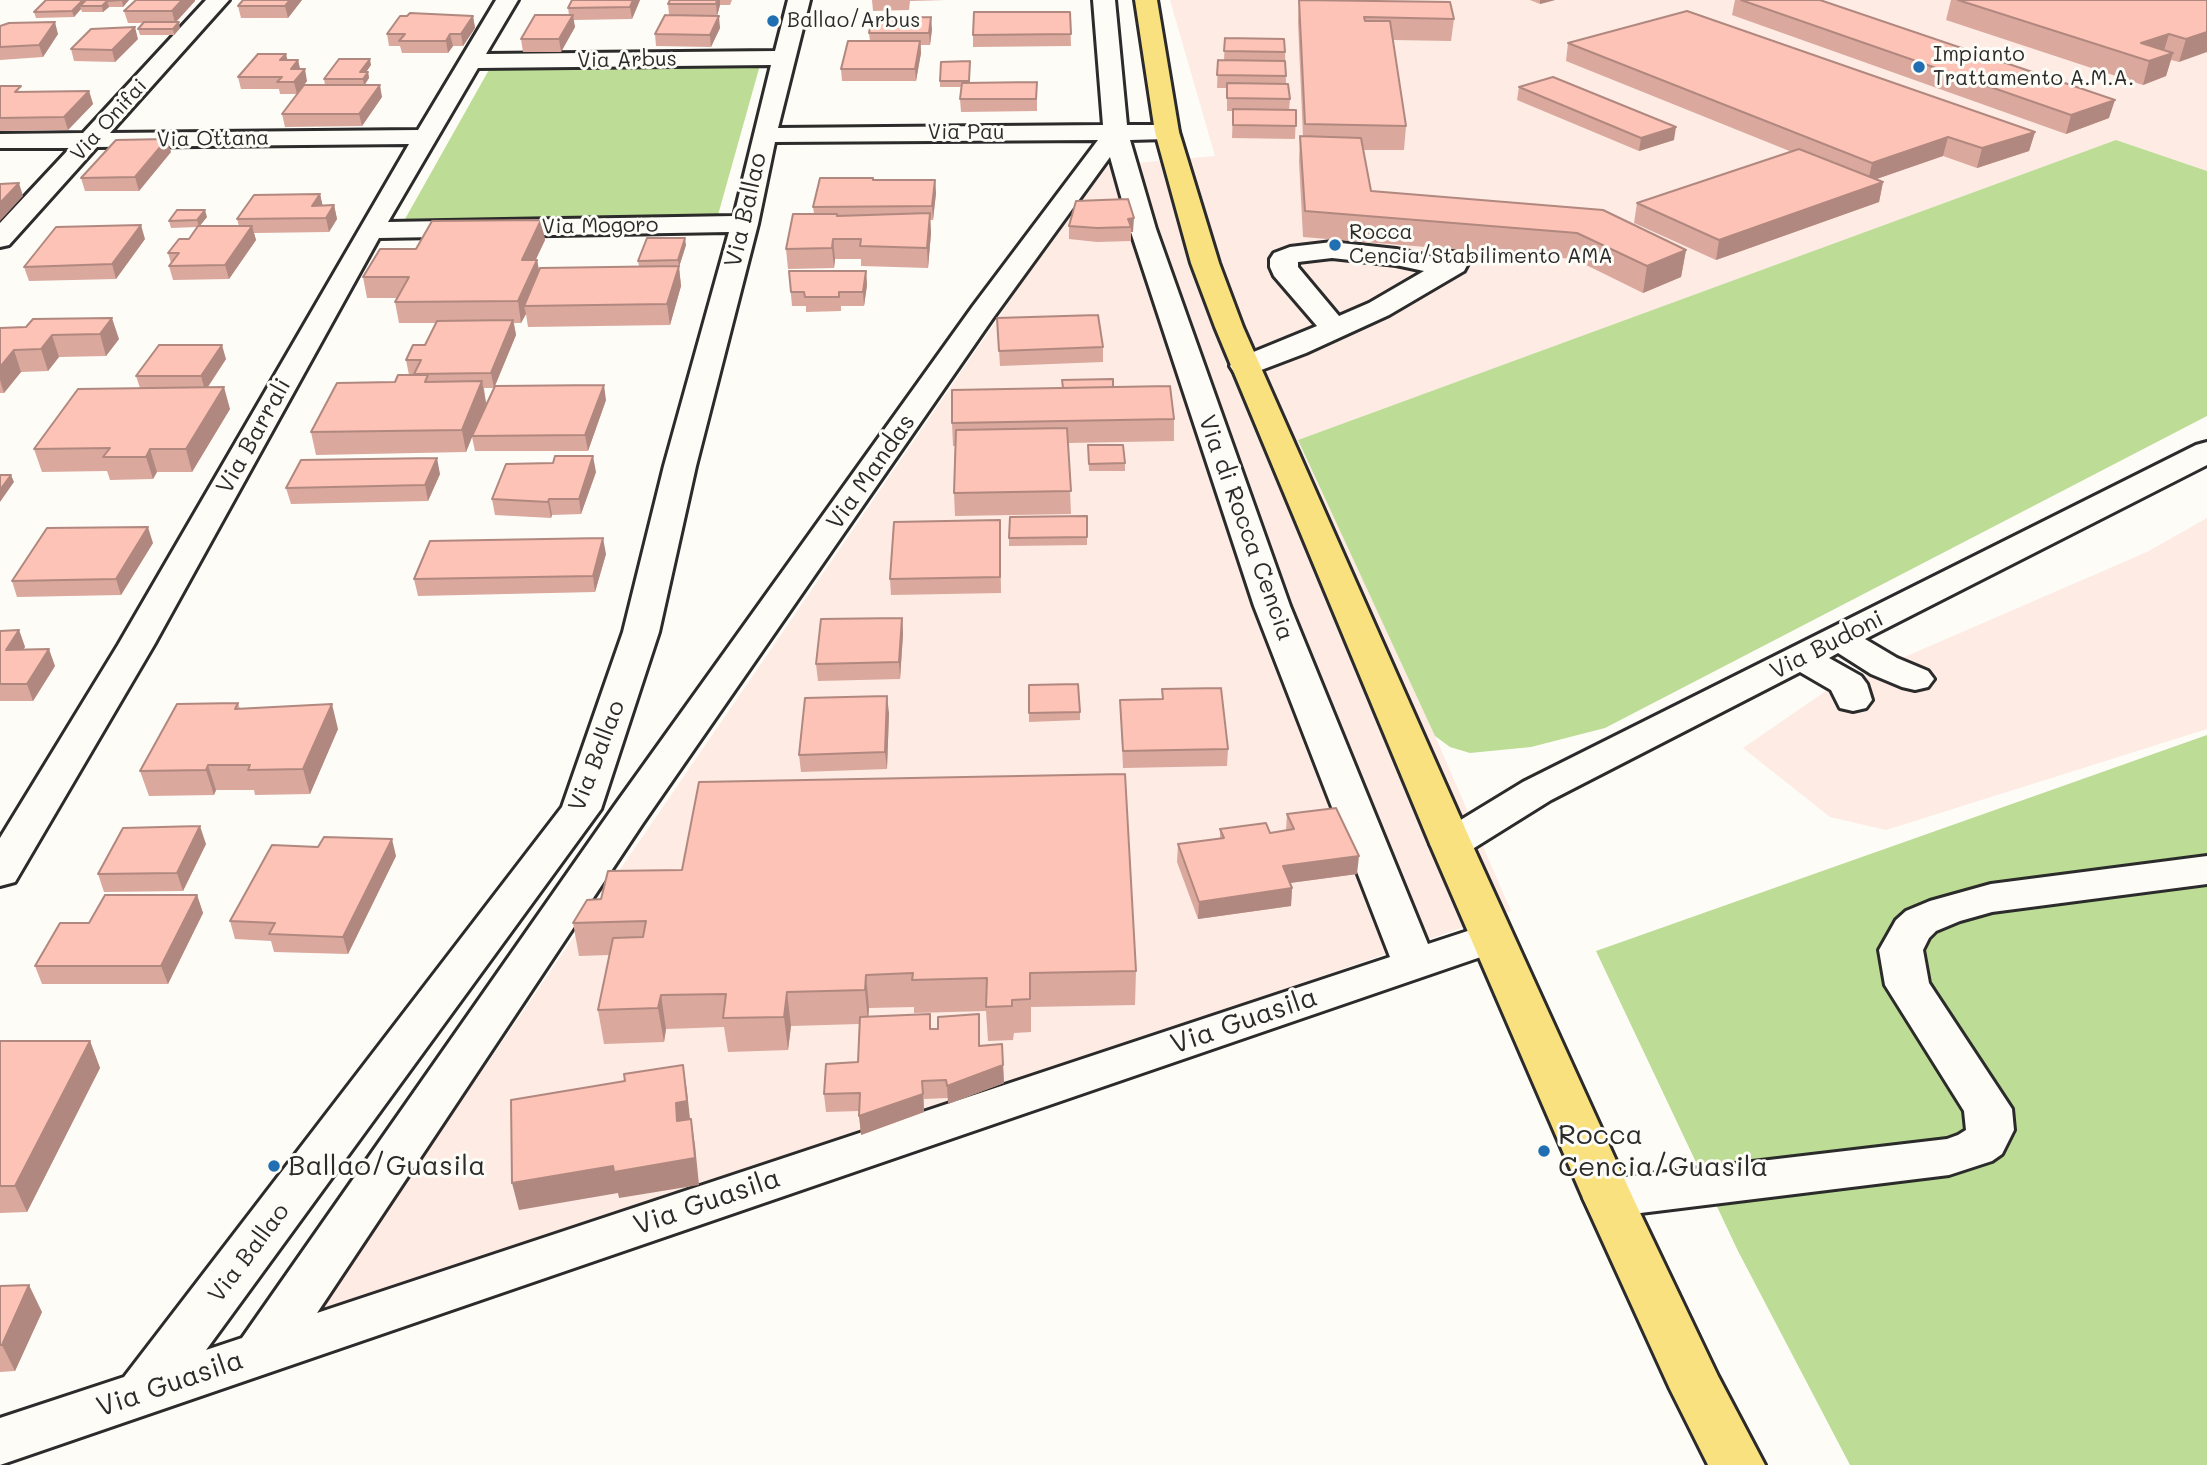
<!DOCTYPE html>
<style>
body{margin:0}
canvas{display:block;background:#fdfcf7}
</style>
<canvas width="2207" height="1465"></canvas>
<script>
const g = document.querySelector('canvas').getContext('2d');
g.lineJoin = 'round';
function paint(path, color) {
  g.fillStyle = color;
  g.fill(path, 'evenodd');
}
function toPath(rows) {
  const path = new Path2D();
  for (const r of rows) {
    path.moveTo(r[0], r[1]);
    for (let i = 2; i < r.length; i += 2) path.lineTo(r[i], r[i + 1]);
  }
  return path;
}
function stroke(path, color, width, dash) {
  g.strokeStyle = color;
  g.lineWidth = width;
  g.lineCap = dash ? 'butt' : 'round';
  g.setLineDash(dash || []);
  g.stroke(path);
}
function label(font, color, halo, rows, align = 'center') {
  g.font = font + ' Mali,sans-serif';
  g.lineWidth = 6;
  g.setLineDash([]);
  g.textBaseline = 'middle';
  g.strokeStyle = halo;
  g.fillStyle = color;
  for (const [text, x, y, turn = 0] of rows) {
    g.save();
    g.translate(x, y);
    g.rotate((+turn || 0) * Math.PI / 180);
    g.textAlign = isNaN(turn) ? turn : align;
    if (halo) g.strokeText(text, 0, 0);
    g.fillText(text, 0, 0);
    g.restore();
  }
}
const built = toPath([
 [1170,0,2207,0,2207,171,2116,140,1298,440,1435,736,1511,911,308,1325,1102,166,1215,156],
 [2207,518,2207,729,1886,830,1830,817,1743,748,1826,691,2147,552]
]);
const green = toPath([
 [760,65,718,215,405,219,490,68],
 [2116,140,2207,171,2207,416,1605,728,1531,747,1470,753,1450,747,1435,736,1298,440],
 [2207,735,2207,1465,1850,1465,1738,1251,1596,951]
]);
const minor = toPath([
 [206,0,229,0,110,133,418,130,496,0,518,0,486,54,775,51,788,0,810,0,778,128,1103,125,1093,0,1115,0,1127,125,1167,125,1176,127,1179,132,1176,137,1167,139,1130,140,1156,229,1290,606,1428,944,1492,923,1507,928,1514,938,1507,948,0,1465,0,1418,124,1377,562,807,623,632,664,466,729,232,379,238,154,645,15,882,0,886,0,838,118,645,409,144,97,147,9,245,0,247,0,223,70,148,0,148,0,134,83,133,206,0],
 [771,65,734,216,388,222,478,68,771,65],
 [1098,140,973,306,615,805,242,1338,206,1350,601,809,659,632,696,466,758,224,775,142,1098,140],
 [1110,157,1130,229,1254,606,1390,957,317,1313,643,823,993,318,1110,157],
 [1332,242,1396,249,1443,259,1447,252,1457,250,1467,252,1471,258,1464,271,1389,315,1306,353,1256,372,1245,375,1234,372,1230,366,1234,360,1317,326,1274,276,1270,267,1270,259,1274,253,1290,247,1332,242],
 [1332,258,1396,265,1424,271,1369,303,1339,316,1298,267,1298,262,1332,258],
 [2207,442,2207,465,1865,639,1897,658,1928,671,1934,679,1928,687,1915,690,1902,687,1871,674,1838,653,1829,658,1861,676,1867,684,1872,700,1866,708,1853,711,1840,708,1831,690,1800,672,1551,800,1466,853,1451,857,1436,853,1430,844,1436,835,1523,782,2196,445,2207,442],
 [2207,856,2207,884,1992,912,1960,921,1936,931,1929,938,1923,950,1929,983,2012,1109,2014,1130,2002,1154,1992,1161,1949,1175,1608,1217,1590,1212,1583,1198,1590,1184,1608,1179,1947,1139,1958,1135,1966,1130,1964,1111,1885,985,1879,950,1896,920,1906,911,1930,901,1991,884,2207,856]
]);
const major = toPath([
 [1135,0,1157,0,1179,132,1219,263,1243,327,1472,844,1633,1198,1718,1376,1765,1465,1708,1465,1670,1389,1583,1198,1430,844,1215,327,1191,263,1155,132,1135,0]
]);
const wall = toPath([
 [46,0,129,0,123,7,109,7,103,12,82,12,81,9,74,17,36,18,34,12],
 [136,0,195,0,195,1,176,22,180,28,174,35,140,35,138,29,143,23,128,23,124,11],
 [243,0,302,0,288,18,241,18,238,6],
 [640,0,632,19,573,20,575,27,561,52,523,52,521,39,569,15,568,8],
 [670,0,732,0,730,5,720,5,717,16,720,28,711,47,656,46,655,34,669,15,668,4],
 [872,0,945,0,910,1,909,10,873,11],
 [1299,0,1454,19,1451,41,1393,40,1406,126,1404,150,1363,150,1371,191,1686,250,1681,277,1643,293,1574,259,1303,237,1299,161,1300,136,1303,137,1298,22],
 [1530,0,1555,0,1540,4],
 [1735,0,1820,0,2109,118,2066,134,1732,15],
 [1951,0,2207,0,2179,62,2171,60,2166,76,2143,85,1946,20],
 [1070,12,1071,46,973,47,973,35],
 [473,16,475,28,463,46,453,46,448,53,402,53,400,46,389,46,387,34],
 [0,26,58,34,43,57,0,60],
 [932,29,930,45,921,45,921,53,916,81,842,81,841,69,870,41,869,33],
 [1225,38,1285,52,1286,84,1290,99,1289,110,1296,110,1295,139,1232,138,1233,111,1227,111,1227,88,1217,88,1218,60,1224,60],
 [138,39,115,62,74,61,71,49],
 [1568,43,2035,132,2029,151,1977,168,1943,156,1876,179,1883,182,1879,202,1716,260,1634,223,1637,203,1792,152,1566,61],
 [288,60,298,60,300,69,307,81,304,85,325,85,324,79,371,65,366,72,368,72,369,78,365,85,382,97,362,126,285,127,282,114,297,94,280,94,279,89,241,89,238,77],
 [970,61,970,83,1037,82,1037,111,961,112,960,99,962,87,940,87,940,81],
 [0,86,23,92,89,91,93,104,68,130,0,131],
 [1519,87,1674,140,1639,151,1517,100],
 [171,152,139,191,85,191,81,178],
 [874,180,935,180,936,193,933,220,930,220,931,233,928,268,861,266,861,259,835,259,834,268,788,269,786,249,814,214,813,207],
 [320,194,322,205,334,205,337,219,329,232,254,233,256,240,229,279,173,280,169,266,171,263,168,253,189,239,197,227,171,228,169,221,207,217,199,226,239,226,237,219],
 [1128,199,1133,232,1131,232,1131,241,1097,242,1069,239,1069,226],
 [541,220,545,240,535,260,537,260,539,271,639,266,638,261,686,245,679,267,681,286,670,325,528,327,526,314,521,323,514,323,516,335,495,386,606,400,588,451,475,451,472,437,466,452,316,455,311,432,395,382,409,375,406,360,425,345,436,323,399,323,395,302,397,298,367,298,363,277,416,249],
 [484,388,494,388,486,403],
 [145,239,116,279,29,281,24,267],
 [789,271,866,271,867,285,864,306,841,306,841,311,806,312,806,306,792,306],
 [997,318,1103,347,1103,362,1000,366],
 [33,319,119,339,106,356,59,357,48,371,21,372,4,393,0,393,0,328,26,327],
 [226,359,208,387,230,409,192,472,157,472,153,479,110,480,107,471,42,472,34,449,140,388,136,376],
 [1113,387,1174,419,1174,441,1068,443,1071,514,955,516,954,493,955,446,953,446,952,423],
 [1088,445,1125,463,1125,471,1089,471],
 [596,472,581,514,552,515,551,518,495,515,492,499],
 [440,474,428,501,291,504,286,488],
 [1087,516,1087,545,1009,546,1009,538],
 [1000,520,1001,593,891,595,890,579],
 [153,543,121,595,17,597,12,581],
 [606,554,595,592,418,596,414,579],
 [902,618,903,634,900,679,818,681,816,664],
 [19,630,25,647,23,649,55,666,33,701,0,701,0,631],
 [1029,685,1080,712,1080,720,1029,722],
 [1162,689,1228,749,1227,766,1123,768,1120,700,1162,699],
 [238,703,240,709,338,729,310,794,255,795,254,790,216,790,214,795,149,796,140,771],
 [889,713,887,769,801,772,799,755],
 [1287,814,1357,874,1290,883,1292,888,1291,906,1198,919,1177,862,1178,844,1220,838,1220,829,1270,833,1286,831],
 [206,844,183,891,104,892,98,874],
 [318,847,396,856,348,954,274,952,271,941,235,939,230,921],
 [197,895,203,913,168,984,42,984,35,966,89,923],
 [587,900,1136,971,1135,1005,1031,1007,1031,1032,1014,1033,1013,1040,988,1041,986,1011,914,1013,914,1007,869,1008,868,1017,930,1014,931,1029,980,1046,1002,1044,1004,1083,948,1104,948,1098,924,1099,924,1112,861,1135,859,1111,826,1112,824,1094,858,1062,859,1024,791,1026,788,1050,728,1052,724,1027,666,1029,664,1042,604,1044,598,1010,609,955,579,956,573,923],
 [0,1041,90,1041,100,1068,27,1212,0,1213],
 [0,1286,42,1312,15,1371,0,1372]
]);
const shadedWall = toPath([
 [83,0,87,0,80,6,81,9,74,17,72,11],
 [122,0,129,0,123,7],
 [182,0,195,0,195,1,175,23,172,11],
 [290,0,302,0,288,18,285,6],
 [633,0,640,0,632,19,630,7],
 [717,0,720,0,720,5,717,16,716,4],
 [1540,0,1555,0,1540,4],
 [107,1,109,7,103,12,102,6],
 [573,15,575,27,561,52,559,39],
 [473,16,475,28,463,46,461,34],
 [719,16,720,28,711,47,710,35],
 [931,17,932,29,930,45,929,33],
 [55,22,58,34,43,57,39,45],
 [179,22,180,28,174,35,173,29],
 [135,27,138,39,115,62,112,50],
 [2207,32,2207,52,2179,62,2186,39],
 [450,34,453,46,448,53,446,41],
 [2169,34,2162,57,2141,43],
 [920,41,921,53,916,81,915,69],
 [2173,53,2166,76,2143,85,2149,61],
 [286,54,289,66,280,60],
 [370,59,371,65,362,78,360,72],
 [298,60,301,73,291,69],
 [305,69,307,81,297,94,294,82],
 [368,72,369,78,364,85,363,79],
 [380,85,382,97,362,126,359,114],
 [89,91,93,104,68,130,64,117],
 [2115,100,2109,118,2066,134,2071,115],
 [1676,127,1674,140,1639,151,1641,138],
 [2035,132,2029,151,1977,168,1982,148],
 [1948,137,1943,156,1868,182,1872,163],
 [167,139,171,152,139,191,135,177],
 [935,180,936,193,933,220,932,206],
 [1883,182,1879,202,1716,260,1719,240],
 [19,183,23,196,0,221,0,203],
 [320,194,323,207,315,219,312,206],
 [334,205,337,219,329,232,326,218],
 [205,210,207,217,199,227,197,220],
 [930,213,931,233,928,268,927,248],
 [1134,218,1133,232,1131,232,1131,227,1128,219],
 [541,220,545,240,526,281,522,260],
 [141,225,145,239,116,279,112,264],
 [252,226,256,240,229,279,225,265],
 [685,238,686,245,679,267,681,286,670,325,667,304,679,267,678,260],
 [833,239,835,259,834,268,832,248],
 [1686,250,1681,277,1643,293,1647,266],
 [537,260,541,280,524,306,526,314,521,323,518,301],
 [866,271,867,285,864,306,863,292],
 [112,318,119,339,106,356,100,334],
 [513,320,516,335,494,388,491,373],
 [52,335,59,357,48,371,41,349],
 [222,345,226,359,205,391,201,376],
 [14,350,21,372,4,393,0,380,0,367],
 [482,381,486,403,466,452,462,430],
 [604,385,606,400,588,451,585,435],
 [224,387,230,409,192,472,186,449],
 [150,449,157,472,153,479,146,457],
 [593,456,596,472,581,514,579,499],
 [437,458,440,474,428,501,425,485],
 [11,475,14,482,0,502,0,490],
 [549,499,552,515,551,518,548,502],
 [148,527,153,543,121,595,116,579],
 [603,538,606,554,595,592,593,576],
 [902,618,903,634,900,679,899,662],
 [19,630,25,647,12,666,6,650],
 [49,649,55,666,33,701,27,684],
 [887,696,889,713,887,769,885,752],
 [332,704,338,729,310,794,303,769],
 [208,765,216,790,214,795,206,770],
 [200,826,206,844,183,891,177,873],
 [392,839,396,856,348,954,343,937],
 [1359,856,1357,874,1282,884,1283,866],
 [1292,888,1291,906,1198,919,1199,902],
 [197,895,203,913,168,984,161,966],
 [866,975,869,1008,868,1024,865,990],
 [787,992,791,1026,788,1050,784,1017],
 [661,995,666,1029,664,1042,658,1008],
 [90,1041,100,1068,27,1212,15,1186],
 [683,1065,687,1091,691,1128,677,1121,676,1103],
 [1003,1065,1004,1083,948,1104,947,1086],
 [922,1081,924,1112,861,1135,859,1116],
 [691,1119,695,1145,699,1185,619,1198,618,1193,519,1210,512,1183,613,1166],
 [29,1285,42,1312,15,1371,2,1345]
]);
const building = toPath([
 [46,0,83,0,72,11,34,12,46,0],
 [86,0,122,0,107,1,102,6,80,6,86,0],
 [136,0,182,0,172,11,124,11,136,0],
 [243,0,290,0,285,6,238,6,243,0],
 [572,0,633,0,630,7,568,8,572,0],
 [670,0,717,0,716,4,668,4,670,0],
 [1299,0,1450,2,1454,19,1364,17,1365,21,1390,21,1406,126,1305,124,1299,0],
 [1741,0,1820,0,2115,100,2071,115,1741,0],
 [1958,0,2207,0,2207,32,2186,39,2169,34,2141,43,2173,53,2149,61,1958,0],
 [1687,11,2035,132,1982,148,1948,137,1872,163,1568,43,1687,11],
 [974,12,1070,12,1071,34,973,35,974,12],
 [410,13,473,16,461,34,450,34,446,41,399,41,405,34,387,34,400,16,407,16,410,13],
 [535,15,573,15,559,39,521,39,535,15],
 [665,15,719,16,710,35,655,34,665,15],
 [931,17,929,33,869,33,872,18,931,17],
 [55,22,39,45,0,47,0,26,9,23,55,22],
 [144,22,179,22,173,29,138,29,144,22],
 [135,27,112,50,71,49,91,29,135,27],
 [1225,38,1284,39,1285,52,1224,51,1225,38],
 [848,41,920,41,915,69,841,69,848,41],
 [258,54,286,54,280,60,298,60,291,69,305,69,294,82,277,82,282,77,238,77,258,54],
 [339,59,370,59,360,72,368,72,363,79,324,79,339,59],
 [1218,60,1285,61,1286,76,1217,75,1218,60],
 [970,61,969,81,940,81,941,62,970,61],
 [1553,77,1676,127,1641,138,1519,87,1553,77],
 [1037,82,1036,99,960,99,962,83,1037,82],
 [1227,83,1288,84,1290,99,1227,98,1227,83],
 [304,85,380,85,359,114,282,114,304,85],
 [0,86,21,86,15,92,89,91,64,117,0,118,0,86],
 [1233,109,1296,110,1296,126,1233,125,1233,109],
 [1300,136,1361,138,1371,191,1603,210,1686,250,1647,266,1577,233,1305,211,1300,136],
 [167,139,135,177,81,178,116,140,167,139],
 [1799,149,1883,182,1719,240,1637,203,1799,149],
 [820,178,873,178,873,180,935,180,932,206,813,207,820,178],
 [19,183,0,203,0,184,19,183],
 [320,194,312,206,334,205,326,218,237,219,254,195,320,194],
 [1128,199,1134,218,1128,219,1131,227,1097,228,1069,226,1076,201,1128,199],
 [177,210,205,210,197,220,169,221,177,210],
 [930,213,927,248,860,246,861,239,833,239,832,248,786,249,793,214,837,214,837,216,930,213],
 [541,220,522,260,537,260,518,301,395,302,409,277,363,277,380,249,416,249,432,221,541,220],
 [141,225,112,264,24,267,56,227,141,225],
 [198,226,252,226,225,265,169,266,179,253,168,253,179,239,189,239,198,226],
 [647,238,685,238,678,260,638,261,647,238],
 [679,266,667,304,524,306,540,268,679,266],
 [789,271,866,271,863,292,839,292,839,297,805,297,804,292,791,292,789,271],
 [1098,315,1103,347,999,351,997,318,1098,315],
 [112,318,100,334,52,335,41,349,14,350,0,367,0,328,26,327,33,319,112,318],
 [513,320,491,373,414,374,421,360,406,360,413,345,425,345,437,321,513,320],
 [159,345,222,345,201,376,136,376,159,345],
 [398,375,428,375,425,382,482,381,462,430,311,432,337,383,395,382,398,375],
 [1113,379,1113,387,1063,388,1062,380,1113,379],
 [604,385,585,435,472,436,495,386,604,385],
 [1170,386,1174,419,952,423,952,390,1170,386],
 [224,387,186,449,150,449,146,457,103,457,110,448,34,449,78,389,224,387],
 [1067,428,1071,491,954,493,956,430,1067,428],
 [1088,445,1123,445,1125,463,1089,464,1088,445],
 [555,456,593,456,579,499,549,499,548,502,492,499,506,464,553,463,555,456],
 [437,458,425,485,286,488,301,460,437,458],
 [0,475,11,475,0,490,0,475],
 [1087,516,1087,537,1009,538,1010,517,1087,516],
 [1000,520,1000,577,890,579,894,522,1000,520],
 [148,527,116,579,12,581,47,528,148,527],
 [603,538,593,576,414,579,430,541,603,538],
 [902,618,899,662,816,664,821,619,902,618],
 [19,630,6,650,49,649,27,684,0,684,0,631,19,630],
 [1078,684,1080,712,1029,713,1029,685,1078,684],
 [1221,688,1228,749,1123,751,1120,700,1163,699,1162,689,1221,688],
 [887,696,885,752,799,755,805,698,887,696],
 [238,703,235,709,332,704,303,769,248,770,250,765,208,765,206,770,140,771,177,704,238,703],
 [1125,774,1136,971,1030,973,1030,999,1012,1000,1012,1006,986,1007,987,978,912,980,913,973,866,975,865,990,787,992,784,1017,723,1018,726,994,661,995,658,1008,598,1010,613,938,643,937,646,921,573,923,587,900,601,899,608,871,682,870,699,782,1125,774],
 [1336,808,1359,856,1283,866,1292,888,1199,902,1178,844,1224,838,1220,829,1266,823,1270,833,1294,829,1287,814,1336,808],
 [200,826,177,873,98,874,123,828,200,826],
 [324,837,392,839,343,937,269,934,275,923,230,921,272,845,318,847,324,837],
 [105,895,197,895,161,966,35,966,60,923,89,923,105,895],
 [930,1014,930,1029,938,1029,938,1017,979,1014,979,1046,1002,1044,1003,1065,947,1086,946,1080,922,1081,923,1094,859,1116,860,1093,824,1094,826,1064,858,1062,860,1017,930,1014],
 [0,1041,90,1041,15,1186,0,1186,0,1041],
 [683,1065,687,1101,676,1103,677,1121,691,1119,695,1158,614,1172,613,1166,512,1183,511,1100,625,1081,624,1074,683,1065],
 [29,1285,2,1345,0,1345,0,1286,29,1285]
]);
const markers = [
 [773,21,7,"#1f6fb2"],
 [1919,67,7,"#1f6fb2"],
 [1335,245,7,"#1f6fb2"],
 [1544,1151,7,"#1f6fb2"],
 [274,1166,7,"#1f6fb2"]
];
const farPoinames = [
 ["Ballao/Arbus",787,21],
 ["Impianto",1933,55],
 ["Trattamento A.M.A.",1933,79],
 ["Rocca",1349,233],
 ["Cencia/Stabilimento AMA",1349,257]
];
const farStreetnames = [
 ["Via Arbus",627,60,-1],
 ["Via Onifai",109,120,-48],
 ["Via Pau",966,133],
 ["Via Ottana",213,139,-1],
 ["Via Mogoro",600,226,-1]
];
const streetNames = [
 ["Via Ballao",746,210,-77],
 ["Via Barrali",254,436,-61],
 ["Via Mandas",871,472,-55],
 ["Via di Rocca Cencia",1246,528,70],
 ["Via Budoni",1827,645,-27],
 ["Via Ballao",597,756,-69],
 ["Via Ballao",249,1253,-53]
];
const nearStreetnames = [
 ["Via Guasila",1244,1021,-19],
 ["Via Guasila",707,1202,-19],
 ["Via Guasila",170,1384,-19]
];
const nearPoinames = [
 ["Rocca",1558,1135],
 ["Cencia/Guasila",1558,1167],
 ["Ballao/Guasila",288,1166]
];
paint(built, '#fdebe4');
paint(green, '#bddc95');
stroke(minor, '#2b2b2b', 6);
stroke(major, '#2b2b2b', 6);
paint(minor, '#fdfcf7');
paint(major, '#fae180');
paint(wall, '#daa89d');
paint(shadedWall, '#b1887f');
paint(building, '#fdc3b6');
stroke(building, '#b1887f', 2);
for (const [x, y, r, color] of markers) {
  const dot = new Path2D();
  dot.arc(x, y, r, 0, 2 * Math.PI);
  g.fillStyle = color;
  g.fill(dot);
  stroke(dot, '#fdfcf7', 2.5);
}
label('21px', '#2b2b2b', '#fdfcf7', farPoinames, 'left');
label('21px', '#2b2b2b', '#fdfcf7', farStreetnames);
label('24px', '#2b2b2b', '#fdfcf7', streetNames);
label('28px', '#2b2b2b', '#fdfcf7', nearStreetnames);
label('28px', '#2b2b2b', '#fdfcf7', nearPoinames, 'left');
</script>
